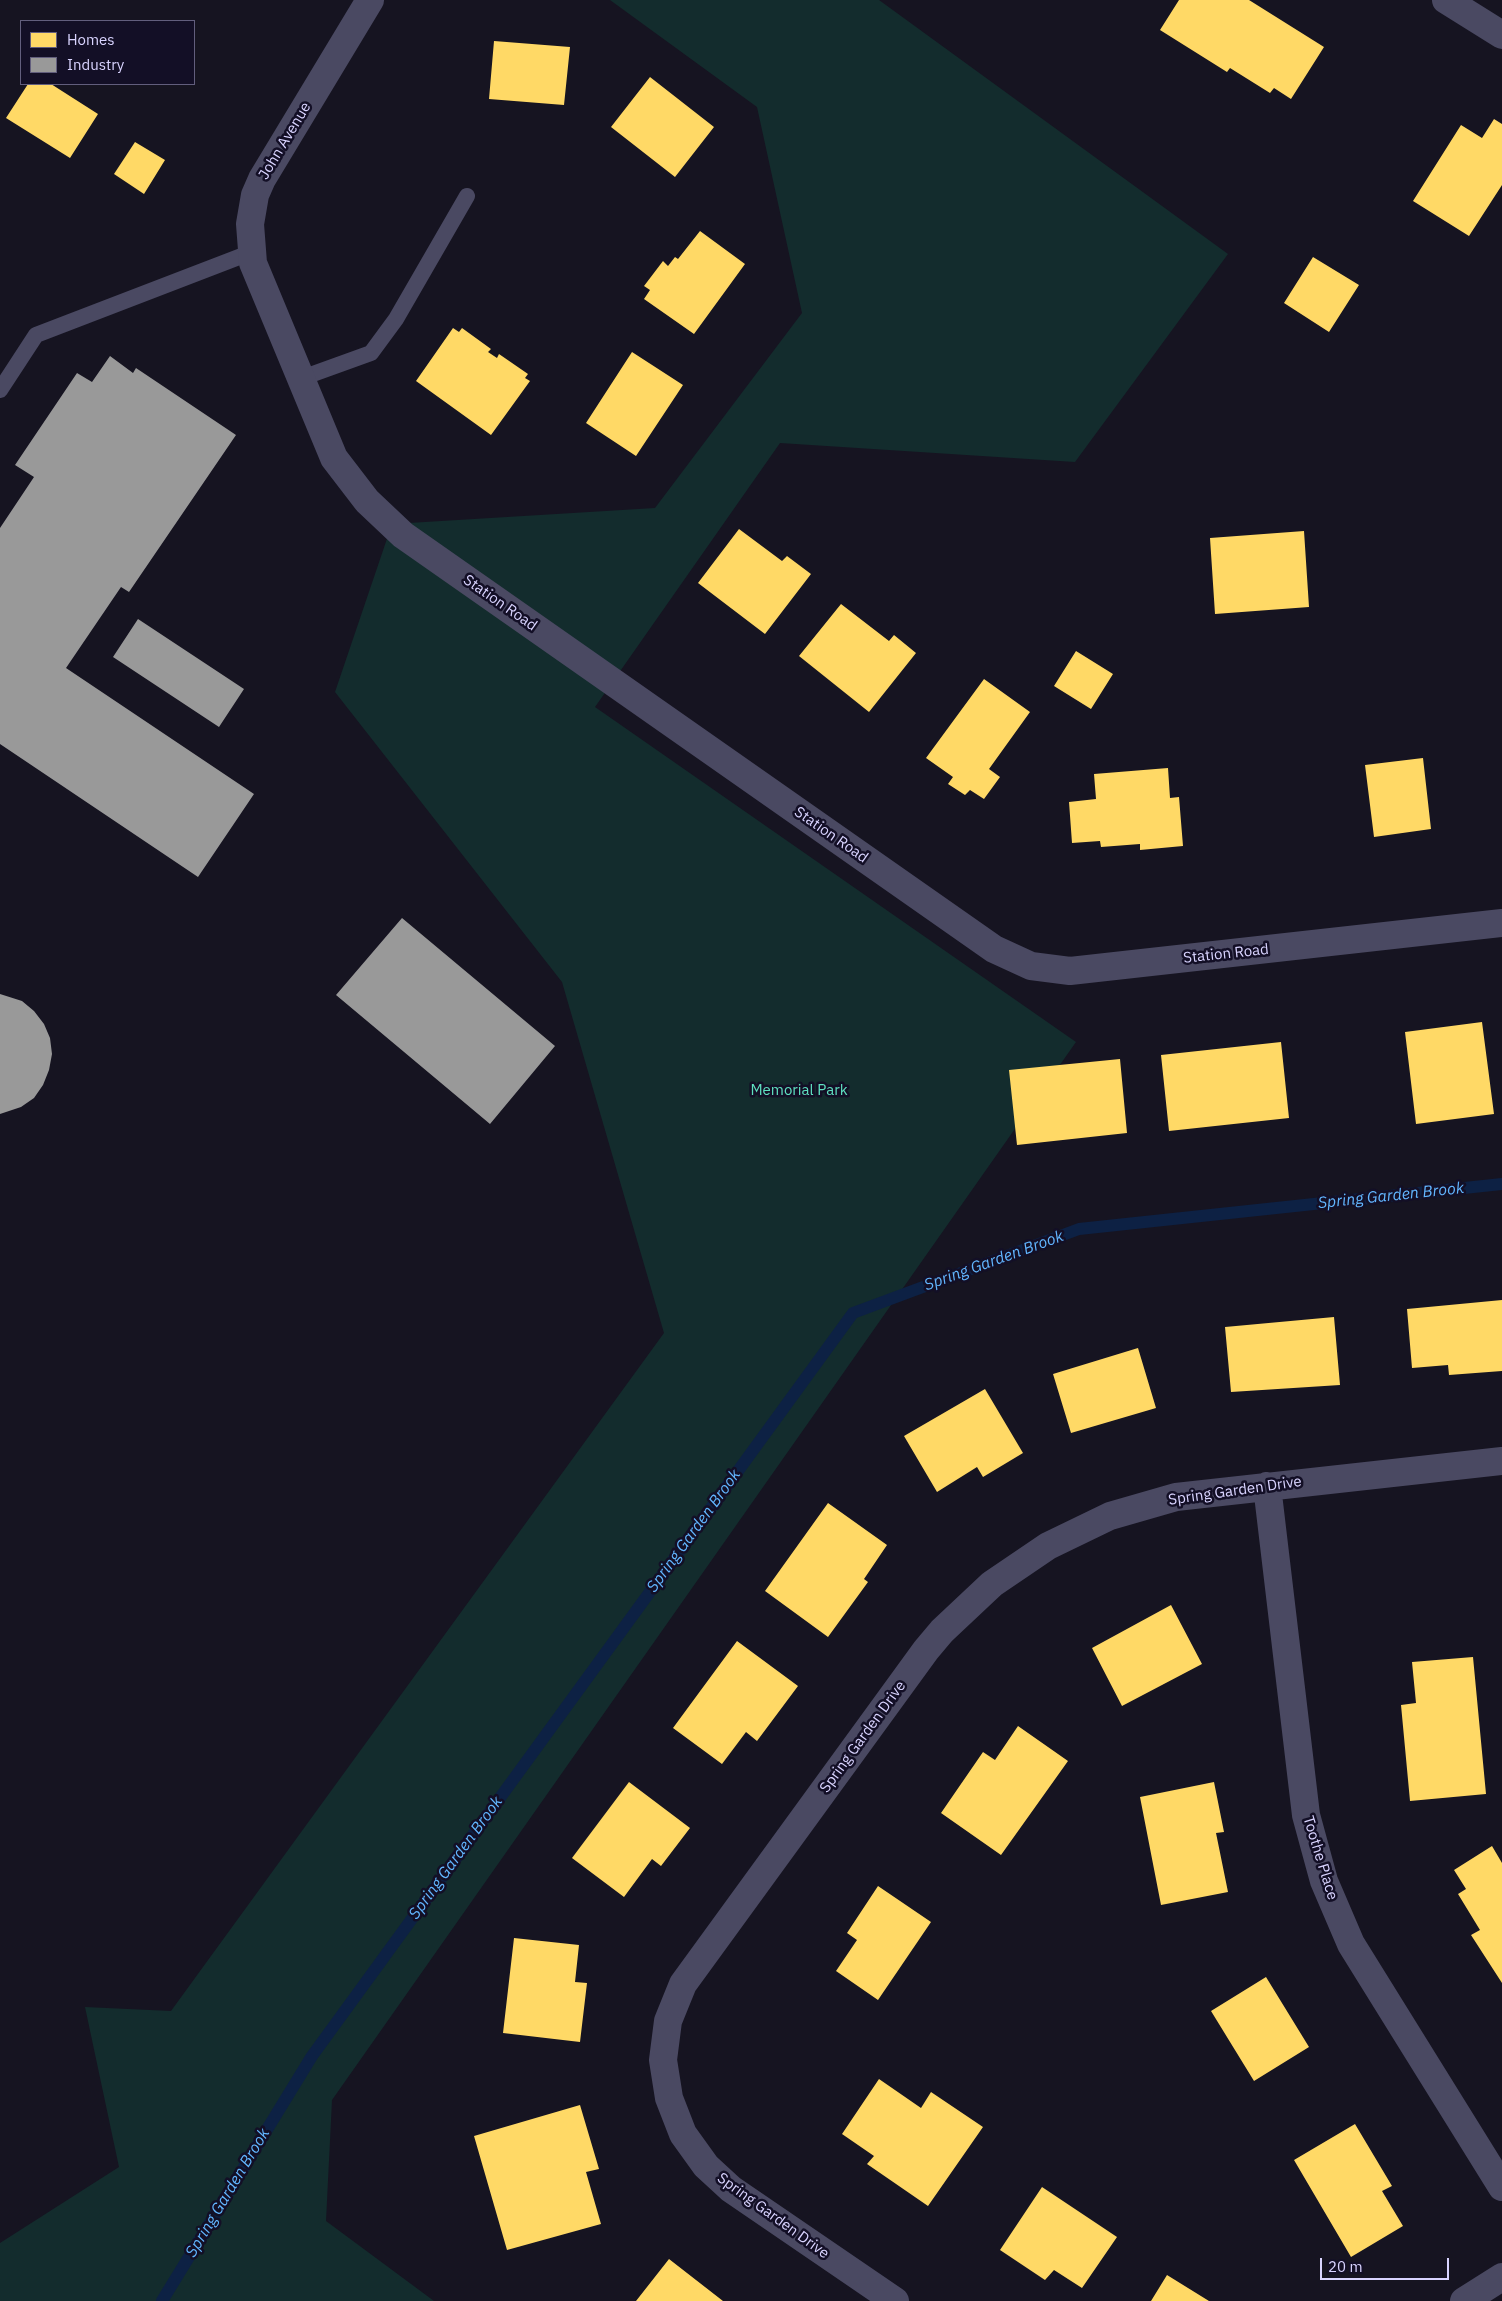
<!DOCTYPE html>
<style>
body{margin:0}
#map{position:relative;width:1502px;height:2301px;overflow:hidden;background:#161421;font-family:"IBM Plex Sans",sans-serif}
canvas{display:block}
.legend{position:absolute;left:20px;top:20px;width:175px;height:65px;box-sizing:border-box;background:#130f26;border:1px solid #625e7d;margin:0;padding:6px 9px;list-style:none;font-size:15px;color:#d9d4ff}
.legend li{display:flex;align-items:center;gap:10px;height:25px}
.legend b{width:25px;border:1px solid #625e7d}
.scale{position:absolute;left:1320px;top:2258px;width:129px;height:22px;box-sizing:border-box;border:2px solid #d9d4ff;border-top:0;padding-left:6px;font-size:15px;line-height:18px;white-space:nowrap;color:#d9d4ff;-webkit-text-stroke:4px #130f26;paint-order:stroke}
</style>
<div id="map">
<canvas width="1502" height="2301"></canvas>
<ul class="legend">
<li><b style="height:14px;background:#ffd966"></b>Homes</li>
<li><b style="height:14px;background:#999"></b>Industry</li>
</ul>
<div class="scale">20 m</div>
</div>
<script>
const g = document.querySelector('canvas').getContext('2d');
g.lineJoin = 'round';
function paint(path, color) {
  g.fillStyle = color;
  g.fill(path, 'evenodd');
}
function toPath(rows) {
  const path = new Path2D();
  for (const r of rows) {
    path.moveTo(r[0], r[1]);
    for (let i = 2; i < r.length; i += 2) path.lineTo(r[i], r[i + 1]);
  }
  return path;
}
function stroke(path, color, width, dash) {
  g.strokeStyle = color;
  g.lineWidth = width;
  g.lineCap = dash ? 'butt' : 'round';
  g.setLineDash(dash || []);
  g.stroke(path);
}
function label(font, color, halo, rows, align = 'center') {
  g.font = font + ' "IBM Plex Sans",sans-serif';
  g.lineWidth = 5;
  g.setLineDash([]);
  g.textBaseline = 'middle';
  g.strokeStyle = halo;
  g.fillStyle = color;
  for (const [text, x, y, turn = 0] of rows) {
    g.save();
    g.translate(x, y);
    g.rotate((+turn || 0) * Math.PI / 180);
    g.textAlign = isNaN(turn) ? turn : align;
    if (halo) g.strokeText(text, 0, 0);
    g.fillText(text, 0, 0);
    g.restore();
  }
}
const green = toPath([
 [610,0,879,0,1228,254,1075,462,780,443,595,707,1076,1042,332,2100,326,2221,434,2301,0,2301,0,2243,119,2167,85,2007,171,2011,664,1333,562,982,335,692,392,524,655,508,802,313,757,107]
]);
const homes = toPath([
 [1179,0,1249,0,1324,47,1291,99,1274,88,1270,93,1230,68,1227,72,1160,30],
 [494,41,570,47,564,105,489,99],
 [650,77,714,127,675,177,611,127],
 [28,84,51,84,98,114,70,158,6,118],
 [1494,119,1502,124,1502,185,1469,236,1413,201,1461,125,1482,138],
 [135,142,165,160,144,194,114,174],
 [700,231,745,264,694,334,644,299,650,290,644,286,663,261,668,266,675,257,678,259],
 [1313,257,1359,285,1329,332,1284,303],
 [453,328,459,332,462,328,491,349,488,352,497,358,499,354,528,374,525,378,530,381,491,435,416,381],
 [632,352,683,385,636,456,586,423],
 [739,529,782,561,787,556,811,574,765,634,698,583],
 [1304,531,1309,607,1215,614,1210,538],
 [841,604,889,641,894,635,916,653,869,712,799,656],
 [1076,651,1113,674,1091,709,1054,686],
 [984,679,1030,712,989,769,1000,777,984,799,970,790,965,795,948,784,953,777,926,758],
 [1423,758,1431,829,1374,837,1365,765],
 [1168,768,1170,798,1179,797,1183,846,1140,850,1140,844,1101,847,1100,841,1072,843,1069,802,1096,799,1094,774],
 [1482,1022,1494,1114,1416,1124,1405,1032],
 [1281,1042,1289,1118,1169,1131,1161,1055],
 [1120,1059,1127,1133,1017,1145,1009,1070],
 [1502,1300,1502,1371,1449,1375,1448,1365,1412,1368,1407,1309],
 [1334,1317,1340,1385,1231,1392,1225,1327],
 [1138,1348,1156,1408,1071,1433,1053,1374],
 [985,1389,1023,1453,983,1477,977,1467,937,1492,904,1436],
 [828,1503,887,1545,864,1579,868,1582,828,1637,765,1591],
 [1171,1605,1202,1664,1122,1706,1092,1648],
 [737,1641,798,1686,757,1741,746,1732,722,1764,673,1728],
 [1473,1657,1486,1794,1410,1801,1401,1705,1416,1703,1412,1662],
 [1018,1726,1068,1761,1001,1855,941,1813,983,1752,995,1760],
 [629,1782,690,1828,661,1866,652,1859,624,1897,572,1858],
 [1214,1782,1224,1832,1216,1833,1228,1892,1161,1905,1140,1797],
 [1492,1846,1502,1863,1502,1983,1471,1935,1480,1930,1458,1894,1466,1889,1454,1870],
 [878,1886,931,1922,878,2000,836,1971,857,1940,847,1933],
 [514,1938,579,1945,575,1982,587,1983,580,2042,503,2033],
 [1266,1977,1309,2047,1254,2081,1211,2011],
 [879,2079,921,2108,931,2092,983,2127,928,2206,867,2164,874,2156,842,2134],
 [580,2105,599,2169,586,2172,601,2224,507,2250,474,2136],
 [1355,2124,1392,2186,1382,2191,1403,2226,1351,2257,1294,2160],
 [1042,2187,1117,2237,1082,2288,1054,2270,1045,2280,1000,2250],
 [669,2259,723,2301,636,2301],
 [1167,2275,1209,2301,1151,2301]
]);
const industry = toPath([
 [110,356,133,373,136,368,236,435,129,592,121,587,66,668,254,794,198,877,0,744,0,528,34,477,15,465,77,373,92,382],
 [138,619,244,689,219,727,113,657],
 [402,918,555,1046,490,1124,336,995],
 [0,994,22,1001,34,1011,44,1024,50,1038,52,1054,49,1070,43,1085,34,1098,21,1107,0,1114]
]);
const stream = toPath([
 [162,2301,312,2056,853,1313,1079,1229,1502,1184]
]);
const service = toPath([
 [299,379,371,353,396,319,467,196],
 [0,390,36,335,252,252]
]);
const minor = toPath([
 [370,0,262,179,255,195,250,224,253,263,334,458,367,501,403,535,994,949,1031,966,1070,971,1502,923],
 [1446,0,1502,35],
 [1267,1486,1306,1815,1324,1881,1351,1944,1502,2187],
 [895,2301,731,2189,706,2166,683,2134,669,2098,663,2060,668,2021,683,1984,926,1650,942,1631,992,1584,1048,1546,1110,1516,1176,1497,1502,1461],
 [1464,2301,1502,2277]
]);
const streetNames = [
 ["John Avenue",285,141,-59],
 ["Station Road",500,603,35],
 ["Station Road",831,835,35],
 ["Station Road",1226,954,-6],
 ["Spring Garden Drive",1235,1491,-8],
 ["Spring Garden Drive",863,1737,-54],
 ["Toothe Place",1320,1858,73],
 ["Spring Garden Drive",773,2216,36]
];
const parkNames = [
 ["Memorial Park",799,1091]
];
const waterNames = [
 ["Spring Garden Brook",1391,1196,-6],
 ["Spring Garden Brook",994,1261,-20],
 ["Spring Garden Brook",694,1531,-54],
 ["Spring Garden Brook",456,1858,-54],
 ["Spring Garden Brook",228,2193,-59]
];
paint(green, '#132c2d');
paint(homes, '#ffd966');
paint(industry, '#999');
stroke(stream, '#0d2144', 12);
stroke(service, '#4a4962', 16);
stroke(minor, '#4a4962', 28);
label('15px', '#d9d4ff', '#130f26', streetNames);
label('15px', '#5fe0c0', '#130f26', parkNames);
label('italic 16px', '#62b6ff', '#130f26', waterNames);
</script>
